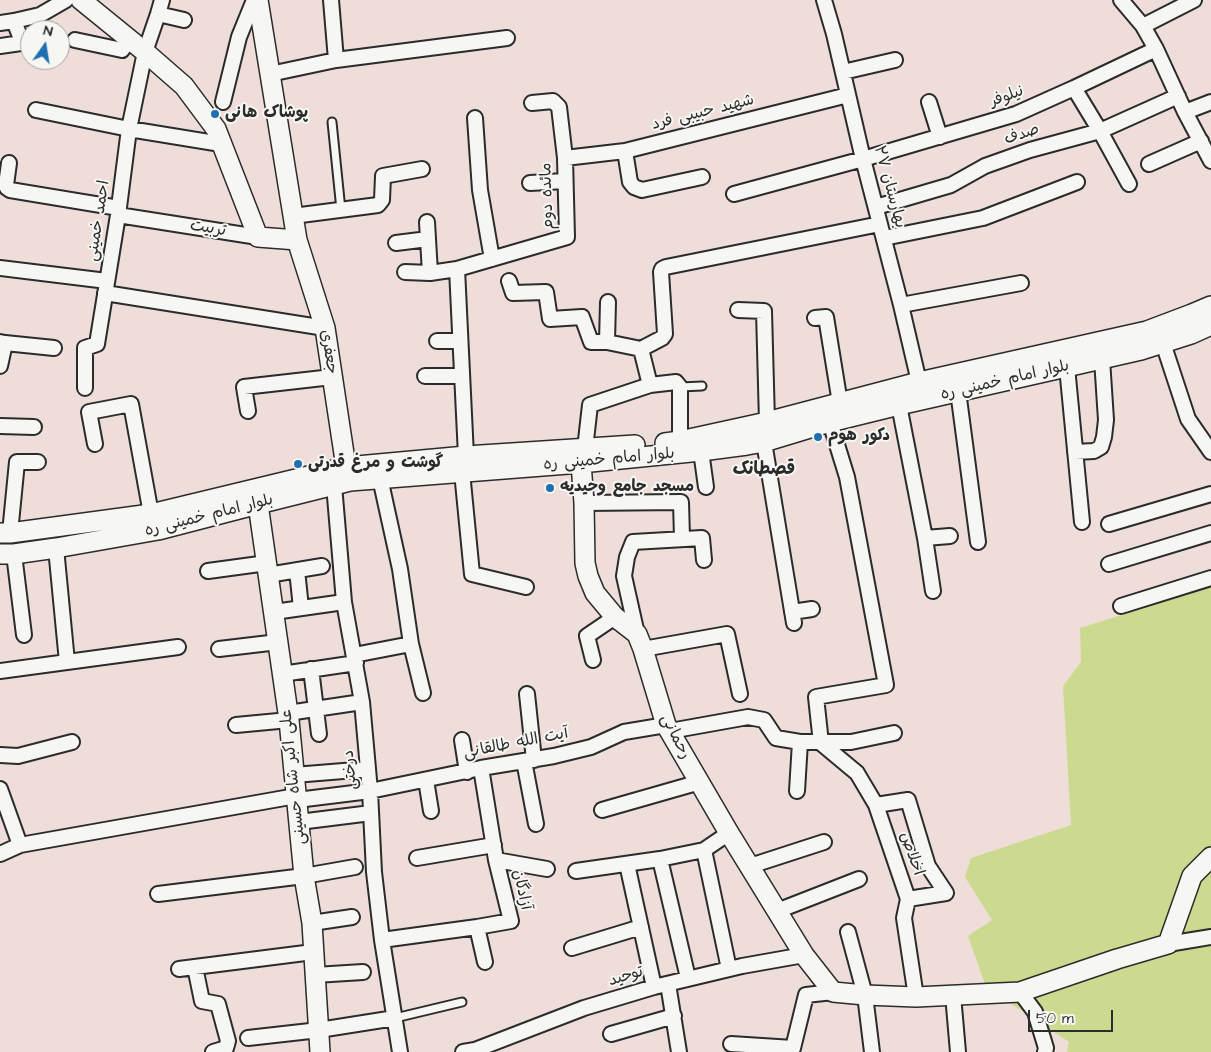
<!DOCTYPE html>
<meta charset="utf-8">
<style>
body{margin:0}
#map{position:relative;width:1211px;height:1052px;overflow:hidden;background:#efddda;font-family:"Architects Daughter",sans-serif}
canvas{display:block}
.north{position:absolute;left:20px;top:20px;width:50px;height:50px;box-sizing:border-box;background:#f6f6f2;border:1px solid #a5a5a2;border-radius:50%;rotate:13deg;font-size:14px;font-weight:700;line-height:20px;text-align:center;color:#2b2b2b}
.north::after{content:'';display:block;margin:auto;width:18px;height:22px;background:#1f6fb2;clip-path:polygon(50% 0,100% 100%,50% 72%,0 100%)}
.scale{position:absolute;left:1028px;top:1010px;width:85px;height:22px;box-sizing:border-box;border:2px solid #2b2b2b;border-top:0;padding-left:6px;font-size:15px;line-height:18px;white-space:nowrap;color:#2b2b2b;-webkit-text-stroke:4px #f6f6f2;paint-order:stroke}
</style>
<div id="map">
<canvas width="1211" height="1052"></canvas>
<div class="north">N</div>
<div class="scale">50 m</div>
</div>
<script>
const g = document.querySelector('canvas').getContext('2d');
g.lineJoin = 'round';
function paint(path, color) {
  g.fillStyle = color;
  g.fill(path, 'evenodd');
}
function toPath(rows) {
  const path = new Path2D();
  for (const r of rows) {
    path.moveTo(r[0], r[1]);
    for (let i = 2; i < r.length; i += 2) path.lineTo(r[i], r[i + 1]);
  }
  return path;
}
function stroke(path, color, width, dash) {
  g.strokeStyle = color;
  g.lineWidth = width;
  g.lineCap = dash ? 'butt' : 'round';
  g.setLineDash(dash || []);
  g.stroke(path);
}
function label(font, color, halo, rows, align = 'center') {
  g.font = font + ' "Architects Daughter","Playpen Sans Arabic",sans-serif';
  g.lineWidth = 4;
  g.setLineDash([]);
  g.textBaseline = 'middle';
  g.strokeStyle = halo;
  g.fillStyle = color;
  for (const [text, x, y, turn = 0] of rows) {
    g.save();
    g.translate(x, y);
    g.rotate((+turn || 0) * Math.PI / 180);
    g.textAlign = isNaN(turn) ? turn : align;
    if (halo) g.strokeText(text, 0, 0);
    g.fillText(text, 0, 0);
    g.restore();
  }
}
const green = toPath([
 [1211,587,1211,1052,1067,1052,1069,1042,986,987,968,936,992,920,965,877,971,858,1071,825,1063,686,1081,662,1080,628]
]);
const lane = toPath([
 [332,122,341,210],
 [680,387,702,386],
 [395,1018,462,1002]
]);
const street = toPath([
 [331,0,336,60],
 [824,0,834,34,863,159,901,305,919,382],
 [1121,0,1143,26,1156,49,1185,112,1211,161],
 [158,14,184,20],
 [0,23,14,21,40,15,66,0],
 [1143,26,1194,0],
 [75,40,122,50,129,40],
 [0,46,21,43,21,39,14,21],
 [843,72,895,60],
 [270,74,336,60,507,38],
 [1074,88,1100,131,1129,184],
 [223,102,239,37,254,0],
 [929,102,940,137],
 [36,110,129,129,221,144],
 [1185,112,1211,102],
 [475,118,480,190,492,259],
 [625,151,630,182,634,187,642,190,702,177],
 [565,158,625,151,848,95],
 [9,163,6,185,7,188,10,190,119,208],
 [1149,164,1201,141],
 [530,183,565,181],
 [734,194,863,159,1016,114,1074,88,1156,49],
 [876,207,951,185,985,166,1030,150,1100,131,1178,96],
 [118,215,258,237],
 [293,216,378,205,382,200,383,176,422,169],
 [427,222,430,273],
 [884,238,983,218,1077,182],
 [396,243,428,239],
 [0,268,107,281],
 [457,269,466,456],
 [405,272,430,273,457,269,567,237,565,158,559,107,553,101,532,103],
 [509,281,513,293,546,292,550,319,582,317,591,342,607,342,641,349,650,385],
 [105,293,325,328],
 [901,305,1021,283],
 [738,310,764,311,767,422],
 [815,318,826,317,840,403],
 [437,341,460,341],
 [0,342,5,343,54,348],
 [607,342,608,302],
 [1163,343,1188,419,1211,452],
 [641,349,662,338,665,334,661,272,662,269,666,267,880,224],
 [0,366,5,343],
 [1067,367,1082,522],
 [425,376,462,376],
 [85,388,85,348,97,344,118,215,129,129,145,52,158,14,162,0],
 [958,391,978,542],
 [899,405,925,538,933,591],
 [248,411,244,387,332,377],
 [830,422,847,477,886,685,816,697,821,743,857,773,876,805,908,899,904,918,916,997],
 [0,426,34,427],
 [764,442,794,623],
 [95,444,89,412,131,404,151,514],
 [585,449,590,405,650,385,676,382,680,387,680,441],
 [701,451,706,487],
 [1075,452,1094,451,1101,447,1104,437,1106,420,1102,359],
 [462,472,472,574,526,587],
 [380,478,400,569,411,644,423,693],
 [334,485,344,602,362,702,370,791,374,872,382,940,400,1052],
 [584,503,681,502,682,538],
 [1109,524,1211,494],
 [10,533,17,462,38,462],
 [925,538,950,536],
 [56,548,67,662],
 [14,554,24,635],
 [1109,564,1211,533],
 [297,570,301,608],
 [208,571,267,563],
 [268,575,322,566],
 [1121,606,1211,578],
 [274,612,344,602],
 [792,612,812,609],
 [637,634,624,576,627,557,633,542,702,538,704,560],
 [219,649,278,642],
 [643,649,727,634,740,694],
 [354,655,411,644],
 [593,660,587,636,615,617],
 [311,669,319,734],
 [0,671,178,647],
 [282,674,356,663],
 [527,694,534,760],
 [288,713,362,702],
 [236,725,289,720],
 [670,731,748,717,764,720,776,738,800,742,851,742,894,733],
 [462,740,467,772],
 [0,755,18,756,72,742],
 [524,761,536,824],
 [294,775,368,769],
 [426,780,431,811],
 [0,789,20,845],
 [797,791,800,742],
 [297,800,370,791,481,768,554,756,591,747,624,732,666,725],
 [876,805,908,800,928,866,946,893,908,899],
 [602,810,700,782],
 [299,822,371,813],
 [704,850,729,969],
 [0,854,20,845,296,796],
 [417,858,494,845],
 [660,859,688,978],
 [496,860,547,869],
 [627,864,654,987],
 [750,866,824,842],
 [576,871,660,859,704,850,729,833],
 [158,894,304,876,355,867],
 [777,911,859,879],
 [312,923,352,917],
 [477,927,485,962],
 [848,932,865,995,872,1052],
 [382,940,477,927,511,921,496,860,481,768],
 [1168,944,1211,937],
 [572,948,641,927],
 [195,967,202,1001,218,1004,228,1041,226,1048,213,1052],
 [179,969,313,952],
 [315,975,363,972],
 [668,984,679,1052],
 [1020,992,1035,1012,1046,1048,1045,1052],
 [953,995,958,1052],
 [611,1034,674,1016],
 [248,1038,319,1030,395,1018],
 [731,1044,793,1048,806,995,833,992],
 [463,1052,475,1050,584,1008,654,987,742,966,804,955]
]);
const secondary = toPath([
 [81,0,145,52,184,86,216,129,258,237,297,240],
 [258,0,297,240,325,328,346,467],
 [665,443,680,441,767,422,919,382,1147,331,1192,314,1211,306],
 [584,453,581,463,584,503,585,563,588,576,595,593,615,617,637,634,643,649,666,725,729,833,804,955,833,992,865,995,916,997,1020,992,1117,959,1168,944,1192,876,1211,857],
 [258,504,289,720,304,876,312,923,320,1052],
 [0,533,10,533,151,514,346,467,466,456,635,445],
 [0,554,14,554,56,548,158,530,258,504,350,481,581,463,701,451,747,445,764,442,830,422,899,405,1141,350,1191,334,1211,325]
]);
const markers = [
 [215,114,5,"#1f6fb2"],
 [818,437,5,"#1f6fb2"],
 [298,464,5,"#1f6fb2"],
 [550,488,5,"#1f6fb2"]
];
const streetNames = [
 ["نیلوفر",1007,97,-20],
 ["شهید حبیبی فرد",703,113,-14],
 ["صدف",1022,135,-18],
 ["بهارستان ۲۷",889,187,75],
 ["مائده دوم",548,196,-92],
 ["احمد خمینی",99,221,-81],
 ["تربیت",208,229,9],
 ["جعفری",328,352,81],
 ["بلوار امام خمینی ره",1005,381,-13],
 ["بلوار امام خمینی ره",609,460,-5],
 ["بلوار امام خمینی ره",209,516,-14],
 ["رحمانی",675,737,63],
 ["آیت الله طالقانی",516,744,-11],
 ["درختی",351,770,-95],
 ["علی اکبر شاه حسینی",294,777,-96],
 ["اخلاص",911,854,71],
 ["آزادگان",521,890,78],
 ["توحید",626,977,-17]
];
const poiNames = [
 ["پوشاک هانی",225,114],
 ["دکور هوم",828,437],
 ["گوشت و مرغ قدرتی",308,464],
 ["مسجد جامع وحیدیه",560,488]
];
const neighbourhoodNames = [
 ["قصطانک",764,470]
];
paint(green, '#cbda8e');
stroke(lane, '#2b2b2b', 11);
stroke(street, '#2b2b2b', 18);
stroke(secondary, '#2b2b2b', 22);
stroke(lane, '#f6f6f2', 7);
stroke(street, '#f6f6f2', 14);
stroke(secondary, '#f6f6f2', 19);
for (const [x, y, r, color] of markers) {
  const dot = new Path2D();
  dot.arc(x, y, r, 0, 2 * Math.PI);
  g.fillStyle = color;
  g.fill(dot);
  stroke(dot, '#f6f6f2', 2);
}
label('16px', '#2b2b2b', '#f6f6f2', streetNames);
label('bold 16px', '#2b2b2b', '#f6f6f2', poiNames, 'left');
label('bold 18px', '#2b2b2b', '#f6f6f2', neighbourhoodNames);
</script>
